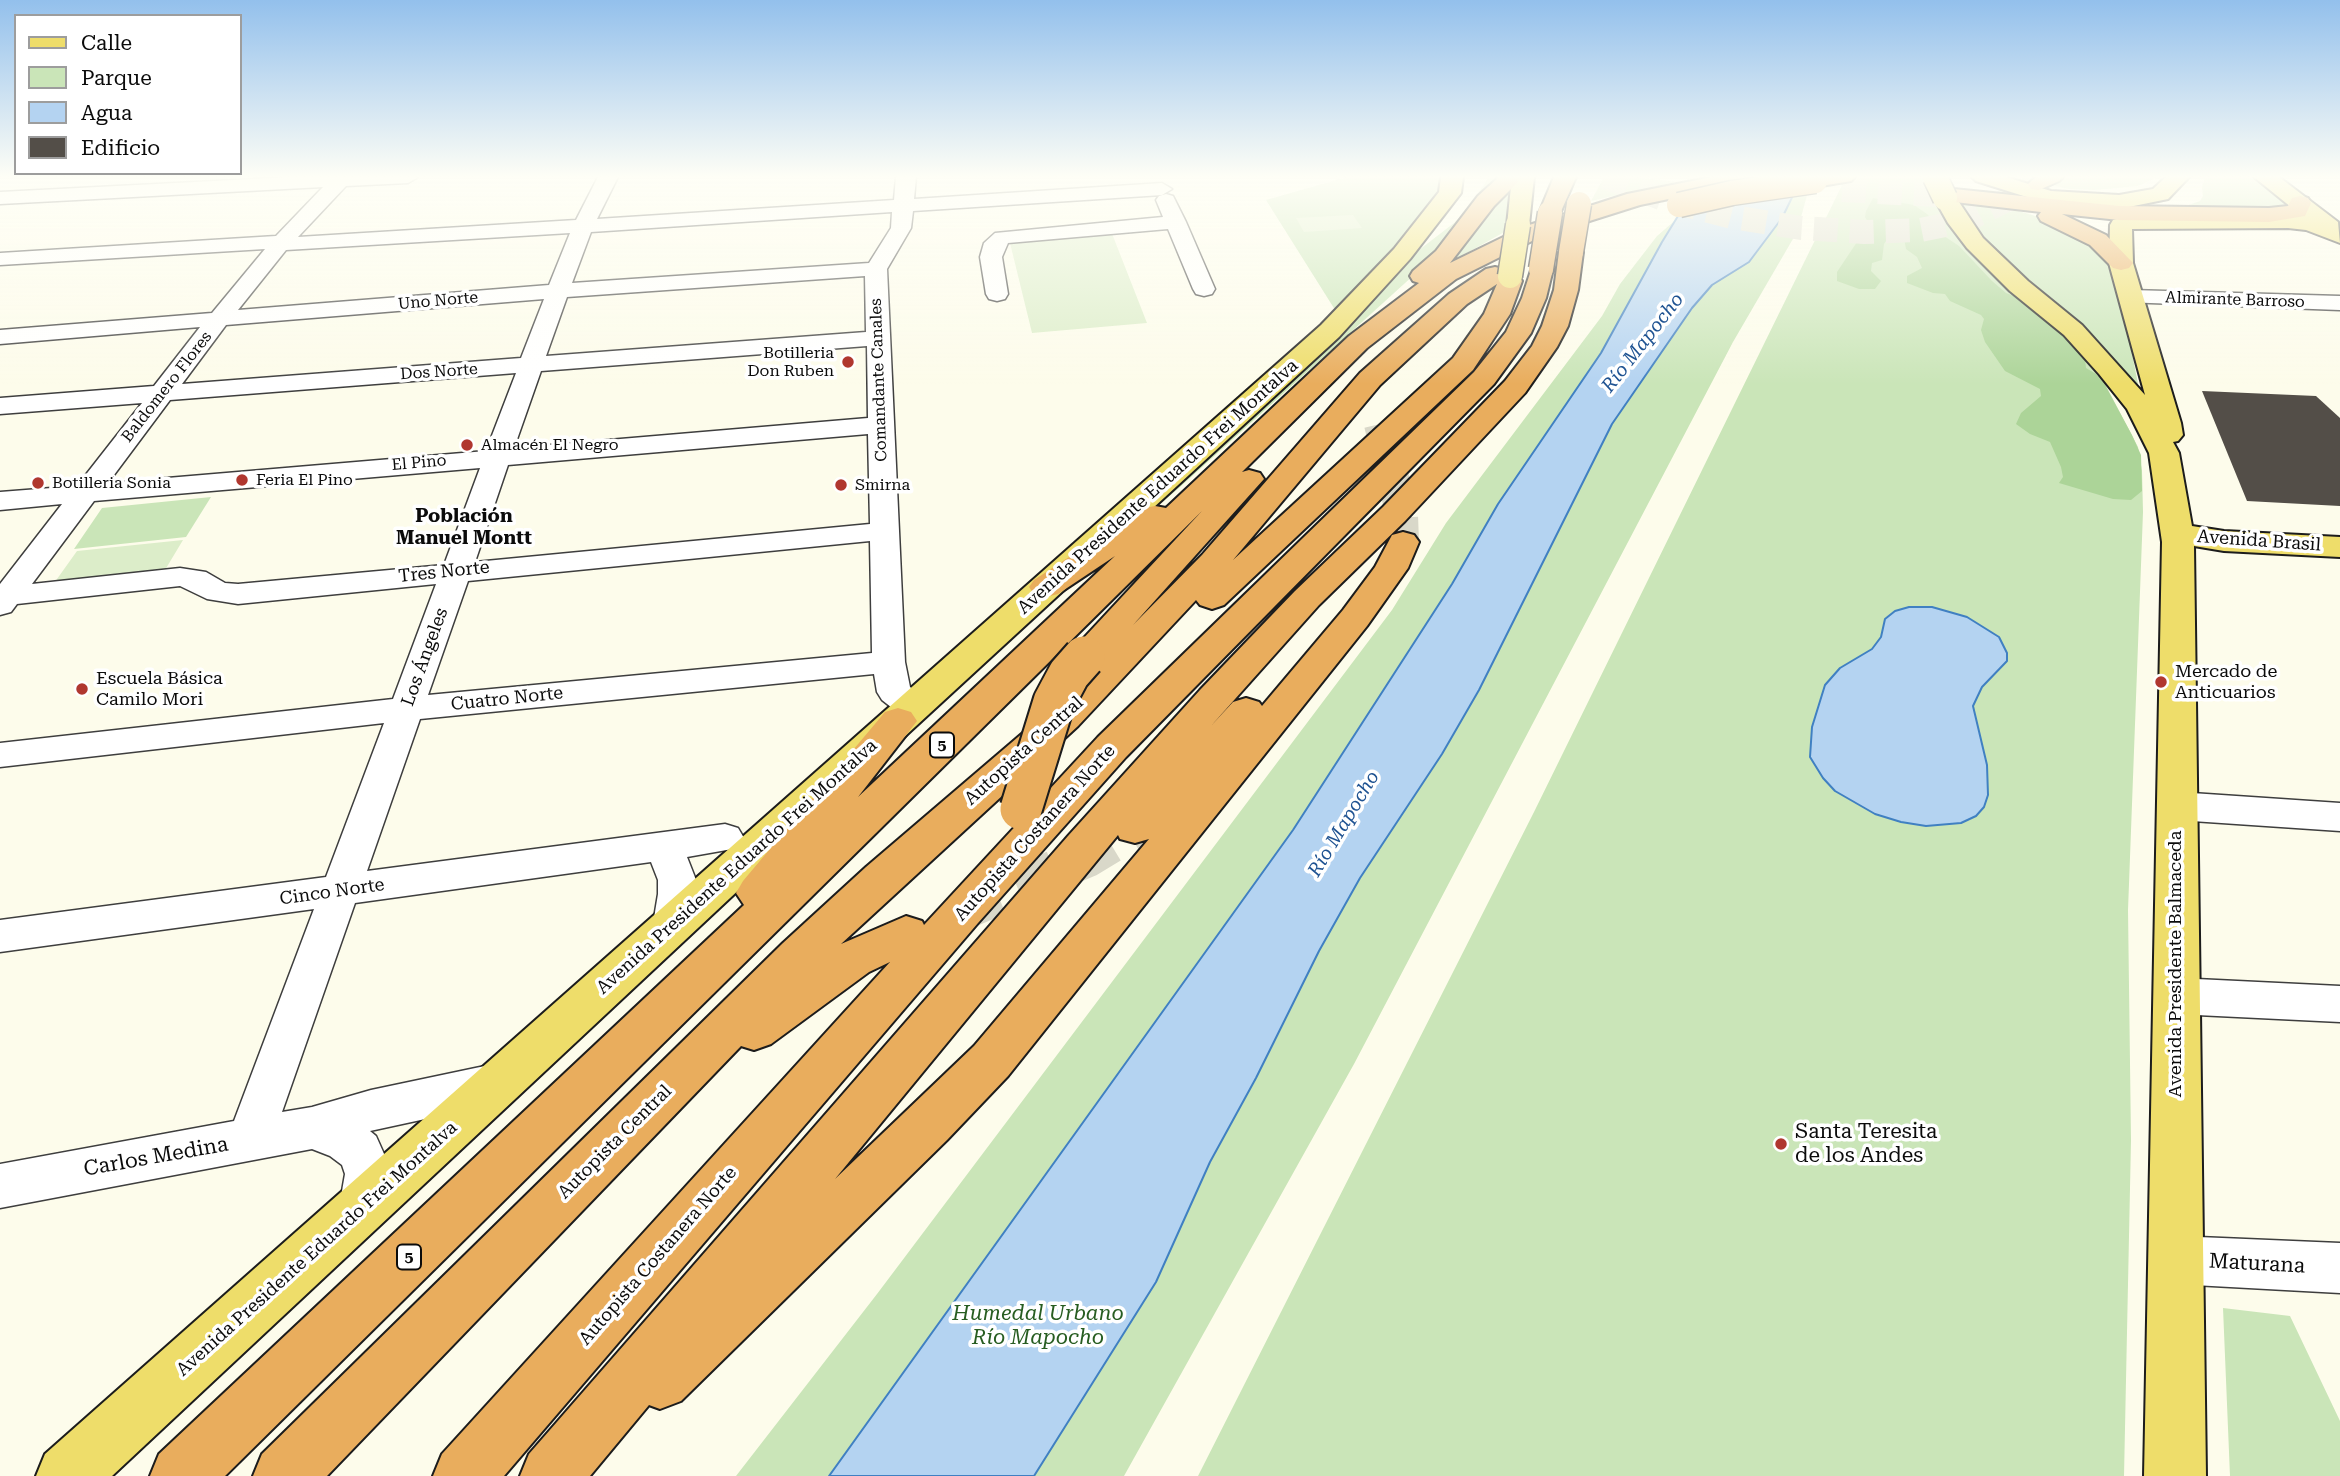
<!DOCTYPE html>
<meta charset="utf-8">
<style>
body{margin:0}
#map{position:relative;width:2340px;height:1476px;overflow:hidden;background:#fdfceb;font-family:"Roboto Serif",serif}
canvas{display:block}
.legend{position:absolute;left:14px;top:14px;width:228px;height:161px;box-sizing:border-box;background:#fff;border:2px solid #9d9d9d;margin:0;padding:9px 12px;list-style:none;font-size:21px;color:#0b0b0b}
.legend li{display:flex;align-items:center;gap:14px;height:35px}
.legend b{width:35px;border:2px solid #9d9d9d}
</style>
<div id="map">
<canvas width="2340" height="1476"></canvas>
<ul class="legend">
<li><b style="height:9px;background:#eedd6a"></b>Calle</li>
<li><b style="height:19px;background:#cae5b8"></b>Parque</li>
<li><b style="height:19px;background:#b4d3f1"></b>Agua</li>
<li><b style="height:19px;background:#534e48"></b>Edificio</li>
</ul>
</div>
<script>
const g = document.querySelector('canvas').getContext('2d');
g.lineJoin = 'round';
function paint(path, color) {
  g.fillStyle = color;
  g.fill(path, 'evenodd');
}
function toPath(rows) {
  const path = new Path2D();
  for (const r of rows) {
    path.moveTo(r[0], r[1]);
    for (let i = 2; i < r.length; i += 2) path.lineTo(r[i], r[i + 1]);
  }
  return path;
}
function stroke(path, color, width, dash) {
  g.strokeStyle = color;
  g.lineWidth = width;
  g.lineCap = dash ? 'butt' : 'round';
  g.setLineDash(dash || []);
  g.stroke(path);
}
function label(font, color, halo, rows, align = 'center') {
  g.font = font + ' "Roboto Serif",serif';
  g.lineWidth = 7;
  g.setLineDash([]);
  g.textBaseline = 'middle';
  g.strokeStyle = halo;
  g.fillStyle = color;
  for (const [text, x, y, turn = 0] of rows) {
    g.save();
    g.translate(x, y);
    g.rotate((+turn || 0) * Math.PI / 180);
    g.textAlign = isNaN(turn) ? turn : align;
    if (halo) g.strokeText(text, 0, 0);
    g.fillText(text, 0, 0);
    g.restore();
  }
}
const green = toPath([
 [1347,177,1441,177,1440,196,1337,313,1266,200],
 [1489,177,1516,177,1508,230,1449,263,1436,255,1180,487,1153,510,1124,529,1406,260,1454,223,1467,210],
 [1604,177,1635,177,1676,182,1591,201],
 [1812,177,1797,232,1733,342,1354,1064,1124,1476,736,1476,877,1294,1392,610,1446,523,1602,316,1620,284,1657,236,1679,217],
 [1846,177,1923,177,1949,226,1974,257,2083,354,2103,380,2138,447,2142,471,2143,512,2128,910,2131,1140,2124,1476,1198,1476,1534,812],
 [2016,177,2157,177,2138,186,2095,190,2069,189],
 [2205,177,2257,177,2291,202,2282,210,2175,210,2200,201,2203,196,2202,187],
 [1952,199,2010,212,2015,210,2039,217,2087,238,2116,272,2139,389,2099,341,1981,239],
 [211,497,186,537,74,549,102,508],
 [2223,1308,2290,1316,2340,1421,2340,1476,2230,1476]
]);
const forest = toPath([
 [1873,198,1914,205,1927,214,1942,230,1938,232,1959,246,1992,281,2006,293,2019,298,2055,330,2069,338,2085,359,2086,368,2096,374,2105,385,2132,435,2141,455,2142,491,2131,500,2113,499,2059,483,2063,477,2061,467,2050,442,2030,434,2016,424,2021,413,2041,396,2040,389,2005,371,1985,342,1981,330,1984,319,1981,315,1950,301,1945,294,1933,293,1907,283,1907,276,1922,268,1917,257,1906,249,1904,238,1890,235,1884,244,1882,260,1872,263,1871,271,1881,281,1875,289,1859,289,1837,281,1837,272,1859,239,1855,235,1857,227,1868,222,1865,217,1866,211]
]);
const pitch = toPath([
 [1353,215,1362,228,1304,232,1296,218],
 [1111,231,1147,323,1032,333,1009,239],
 [183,540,162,575,52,586,77,551]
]);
const water = toPath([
 [1702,177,1802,177,1782,218,1749,262,1712,285,1692,308,1612,424,1479,690,1442,754,1360,878,1319,951,1256,1078,1210,1162,1156,1282,1034,1476,829,1476,1293,830,1452,584,1498,504,1601,353,1662,242,1702,177],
 [1909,607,1932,607,1967,617,1999,637,2007,653,2007,661,1982,687,1973,706,1987,765,1988,795,1984,807,1976,816,1961,823,1926,826,1901,822,1875,814,1835,791,1823,778,1810,757,1812,727,1825,685,1840,668,1872,649,1881,637,1885,619,1895,611,1909,607]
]);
const building = toPath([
 [2202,391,2316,396,2340,418,2340,506,2247,501]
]);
const highwayTunnelFar2 = toPath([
 [1605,177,1666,200,1732,217,1801,228,1864,232,1920,230,1965,221,2039,184],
 [1842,190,1954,196]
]);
const highwayTunnelFar1 = toPath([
 [1380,424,1402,515,1403,542]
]);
const highwayTunnel = toPath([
 [960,911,1087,857,1135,828]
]);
const minor = toPath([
 [292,177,418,177,408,183,346,186,298,237,576,220,598,177,618,177,597,219,894,200,896,177,916,177,914,199,1162,183,1172,189,1162,195,913,211,911,228,887,269,905,662,910,687,925,699,930,707,925,715,913,719,901,715,882,700,877,692,874,674,420,719,367,871,725,824,738,828,744,838,738,848,687,857,696,880,698,894,693,924,687,935,673,940,659,935,653,924,658,894,658,880,651,862,355,903,282,1112,312,1107,371,1090,499,1063,515,1069,521,1083,515,1097,499,1103,370,1131,376,1136,393,1174,391,1197,380,1224,363,1231,346,1224,339,1208,345,1174,342,1165,330,1156,312,1149,0,1208,0,1164,234,1121,314,909,0,952,0,920,326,877,384,723,0,767,0,743,393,699,436,584,238,604,207,599,180,586,17,604,11,612,0,615,0,584,62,504,0,510,0,492,77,486,142,403,0,414,0,398,154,386,200,327,0,344,0,330,212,313,265,249,0,265,0,253,276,236,323,187,0,204,0,192,292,177],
 [892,212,891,228,869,263,572,283,591,232,892,212],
 [570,233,549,285,238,310,286,250,570,233],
 [865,276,866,332,546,356,567,297,865,276],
 [544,299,521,358,182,384,226,325,544,299],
 [867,346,868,418,514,448,541,371,867,346],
 [516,373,486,451,108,483,170,400,516,373],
 [868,434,870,524,475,562,508,465,868,434],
 [480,468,444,565,238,584,225,583,206,572,180,568,32,584,94,501,480,468],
 [870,541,872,653,428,695,468,581,870,541],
 [1166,194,1173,196,1186,222,1215,289,1212,294,1204,296,1196,294,1193,289,1168,229,1008,243,1002,257,1008,294,1005,299,997,301,989,299,986,294,980,257,984,243,995,233,1163,217,1156,200,1159,196,1166,194],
 [2131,290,2340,296,2340,310,2123,302,2120,297,2123,292,2131,290],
 [2177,792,2340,803,2340,831,2177,820,2164,816,2159,806,2164,796,2177,792],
 [2176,978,2340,986,2340,1022,2176,1014,2161,1009,2155,996,2161,983,2176,978],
 [2175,1236,2340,1243,2340,1293,2175,1284,2157,1277,2150,1260,2157,1243,2175,1236]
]);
const major = toPath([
 [1441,177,1463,177,1461,193,1410,259,1339,337,791,841,112,1476,36,1476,45,1454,1321,325,1394,249,1439,192,1441,177],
 [1512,177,1534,177,1529,225,1526,230,1518,232,1510,230,1507,225,1512,177],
 [1972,177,2006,177,2051,191,2119,195,2153,189,2166,177,2189,177,2168,199,2119,209,2049,204,1976,181,1972,177],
 [2254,177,2279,177,2338,222,2340,243,2306,230,2288,228,2132,229,2133,263,2181,423,2183,435,2178,441,2173,442,2179,453,2192,526,2224,531,2340,537,2340,557,2224,551,2194,546,2206,1476,2144,1476,2162,542,2149,453,2127,409,2099,374,2064,335,2010,291,1967,248,1948,223,1934,198,1937,193,1953,193,1983,238,2028,281,2082,325,2145,395,2109,263,2110,225,2113,220,2135,214,2302,216,2254,177]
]);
const highway = toPath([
 [1499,177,1515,177,1518,182,1494,206,1450,263,1526,226,1548,219,1539,213,1554,177,1576,177,1559,216,1627,194,1712,177,1756,177,1752,181,1745,183,1640,205,1542,236,1456,279,1367,348,1242,472,1249,470,1260,473,1264,479,1133,625,1202,555,1360,373,1449,294,1486,269,1495,267,1504,269,1507,274,1519,276,1522,281,1510,314,1473,370,1224,605,1212,609,1200,605,1196,600,1078,726,841,944,906,916,922,921,924,925,1098,737,1474,372,1506,332,1522,298,1533,264,1541,262,1549,264,1553,269,1546,298,1531,333,1494,384,1126,757,978,923,504,1476,433,1476,442,1454,890,962,869,972,771,1044,754,1050,741,1046,327,1476,253,1476,262,1454,783,943,866,867,1052,708,1093,665,1085,668,1072,664,1067,656,1202,511,225,1476,150,1476,159,1454,744,905,736,893,743,881,885,712,898,708,911,712,917,721,858,797,1115,556,1058,594,1046,597,1034,594,1029,587,1034,580,1144,508,1155,506,1166,508,1349,336,1419,283,1413,281,1410,276,1413,271,1436,251,1478,196,1499,177],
 [1497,284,1484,314,1453,358,1233,560,1380,385,1467,304,1497,284],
 [1807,177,1855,177,1851,181,1815,187,1807,186,1804,181,1807,177],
 [2036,177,2063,177,2059,181,2039,190,2031,189,2028,184,2036,177],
 [1954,189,2119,206,2269,208,2288,206,2292,198,2300,196,2308,198,2311,203,2305,216,2269,222,2119,220,2062,214,2106,235,2133,263,2129,268,2121,270,2113,268,2090,245,2041,221,2038,216,2041,212,1946,201,1943,196,1946,191,1954,189],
 [1571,245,1579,247,1583,252,1578,290,1568,326,1557,347,1525,393,1405,521,1319,605,1210,727,1233,702,1246,698,1259,702,1262,706,1343,610,1375,567,1392,535,1403,532,1414,535,1419,542,1408,568,1367,626,1008,1076,947,1140,681,1401,660,1409,649,1405,590,1476,520,1476,529,1454,1068,836,1200,690,1295,591,1383,507,1505,381,1532,346,1542,326,1554,290,1559,252,1563,247,1571,245],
 [1118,835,1120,839,1135,843,1149,839,974,1046,835,1179,1118,835]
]);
const majorBridge = toPath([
 [1935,177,1945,198],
 [1510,276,1518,225]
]);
const highwayBridgeFar2 = toPath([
 [1679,205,1732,193,1815,181],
 [1571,252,1579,204],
 [1541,269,1550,213]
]);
const highwayBridgeFar1 = toPath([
 [1082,659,1085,656]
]);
const highwayBridge = toPath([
 [1021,809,1054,702,1069,674,1084,657]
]);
const markers = [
 [848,362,7,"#b0372f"],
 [467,445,7,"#b0372f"],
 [242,480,7,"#b0372f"],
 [38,483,7,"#b0372f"],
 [841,485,7,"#b0372f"],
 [2161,682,7,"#b0372f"],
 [82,689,7,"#b0372f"],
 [1781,1144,7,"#b0372f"]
];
const farStreetnames = [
 ["Almirante Barroso",2235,300,2],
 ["Uno Norte",438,301,-5],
 ["Dos Norte",439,372,-4],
 ["Comandante Canales",879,380,-92],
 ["Baldomero Flores",167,387,-52],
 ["El Pino",419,463,-5]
];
const farPoinames = [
 ["Botilleria",834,353,"right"],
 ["Don Ruben",834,371,"right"],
 ["Almacén El Negro",481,445],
 ["Feria El Pino",256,480],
 ["Botilleria Sonia",52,483],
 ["Smirna",855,485]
];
const shields = [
 [942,745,24],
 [409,1257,24]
];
const shieldNames = [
 ["5",942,745],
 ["5",409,1257]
];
const streetNames = [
 ["Avenida Presidente Eduardo Frei Montalva",1158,487,-42],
 ["Avenida Brasil",2259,541,4],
 ["Tres Norte",444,572,-6],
 ["Los Ángeles",425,657,-70],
 ["Cuatro Norte",507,699,-6],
 ["Autopista Central",1024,751,-42],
 ["Autopista Costanera Norte",1035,833,-48],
 ["Avenida Presidente Eduardo Frei Montalva",737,867,-42],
 ["Cinco Norte",332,892,-8],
 ["Avenida Presidente Balmaceda",2176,964,-90],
 ["Autopista Central",615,1142,-45],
 ["Avenida Presidente Eduardo Frei Montalva",317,1249,-42],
 ["Autopista Costanera Norte",658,1256,-49]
];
const poiNames = [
 ["Mercado de",2175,672],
 ["Anticuarios",2175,693],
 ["Escuela Básica",96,679],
 ["Camilo Mori",96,700]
];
const waterNames = [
 ["Río Mapocho",1643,343,-52],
 ["Río Mapocho",1344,824,-59]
];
const neighbourhoodNames = [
 ["Población",464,516],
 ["Manuel Montt",464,538]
];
const nearPoinames = [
 ["Santa Teresita",1795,1132],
 ["de los Andes",1795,1156]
];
const nearStreetnames = [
 ["Carlos Medina",156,1157,-10],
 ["Maturana",2257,1264,3]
];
const nearParknames = [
 ["Humedal Urbano",1038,1314],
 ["Río Mapocho",1038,1338]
];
paint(green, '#cae5b8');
paint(forest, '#acd498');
paint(pitch, '#dcedc9');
paint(water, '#b4d3f1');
stroke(water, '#4080c2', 2);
paint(building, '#534e48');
stroke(highwayTunnelFar2, '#d9d8c9', 24, [24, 12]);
stroke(highwayTunnelFar1, '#d9d8c9', 32, [32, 16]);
stroke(highwayTunnel, '#d9d8c9', 41, [41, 21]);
stroke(minor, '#3e3e3e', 3);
stroke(major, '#1c1c1c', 4);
stroke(highway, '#1c1c1c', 4);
paint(minor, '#fff');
paint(major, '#eedd6a');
paint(highway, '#e9ad5d');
stroke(majorBridge, '#1c1c1c', 27, []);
stroke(highwayBridgeFar2, '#1c1c1c', 27, []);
stroke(highwayBridgeFar1, '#1c1c1c', 34, []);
stroke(highwayBridge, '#1c1c1c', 45, []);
stroke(majorBridge, '#eedd6a', 24);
stroke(highwayBridgeFar2, '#e9ad5d', 24);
stroke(highwayBridgeFar1, '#e9ad5d', 32);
stroke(highwayBridge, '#e9ad5d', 41);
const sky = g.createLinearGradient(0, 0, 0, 384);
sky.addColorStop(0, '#93c0ec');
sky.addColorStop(0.46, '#fefef6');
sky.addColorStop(1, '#fefef600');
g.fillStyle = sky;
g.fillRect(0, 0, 2340, 384);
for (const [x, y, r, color] of markers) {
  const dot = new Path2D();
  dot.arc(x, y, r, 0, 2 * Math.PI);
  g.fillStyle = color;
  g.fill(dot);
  stroke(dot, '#fff', 2.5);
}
label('16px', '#0b0b0b', '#fff', farStreetnames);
label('16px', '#0b0b0b', '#fff', farPoinames, 'left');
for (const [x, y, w] of shields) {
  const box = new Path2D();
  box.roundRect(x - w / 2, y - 12.5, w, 25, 5);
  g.fillStyle = '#fff';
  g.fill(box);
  stroke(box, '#0b0b0b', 2);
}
label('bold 16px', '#0b0b0b', null, shieldNames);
label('18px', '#0b0b0b', '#fff', streetNames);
label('18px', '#0b0b0b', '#fff', poiNames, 'left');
label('italic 19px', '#1f5392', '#fff', waterNames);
label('bold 19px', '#0b0b0b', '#fff', neighbourhoodNames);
label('21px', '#0b0b0b', '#fff', nearPoinames, 'left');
label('21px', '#0b0b0b', '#fff', nearStreetnames);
label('italic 21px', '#275d21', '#fff', nearParknames);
</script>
